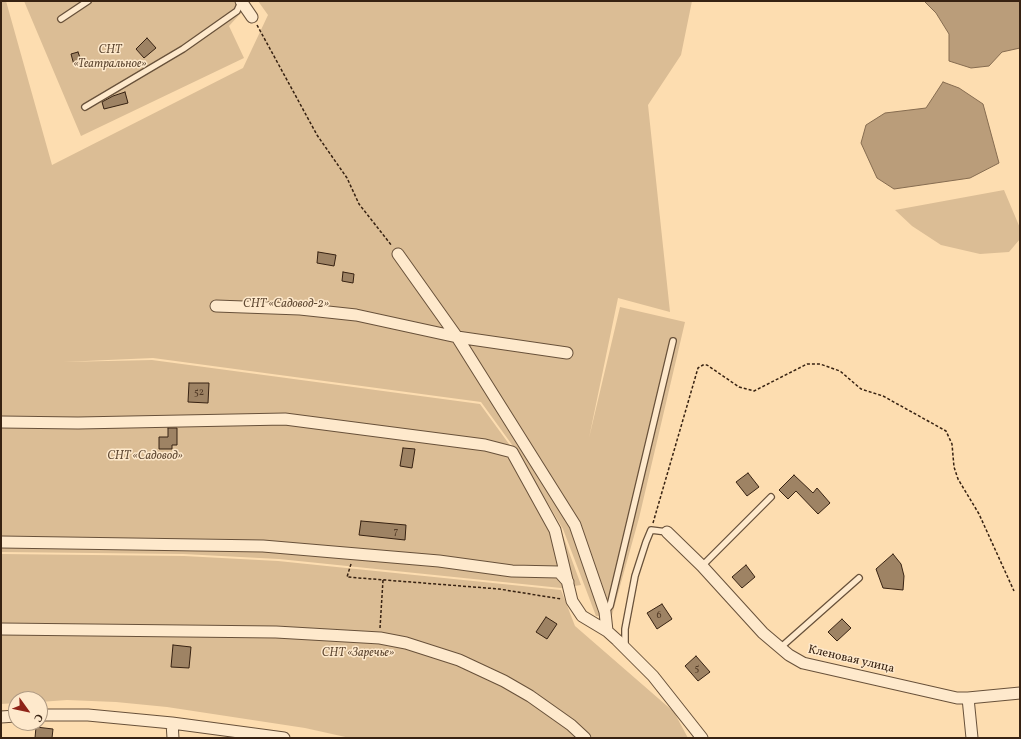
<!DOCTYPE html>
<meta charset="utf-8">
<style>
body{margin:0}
#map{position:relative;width:1021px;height:739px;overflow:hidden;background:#fdddb0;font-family:Vollkorn,serif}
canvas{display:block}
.frame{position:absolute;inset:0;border:2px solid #372212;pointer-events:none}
.north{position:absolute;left:8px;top:691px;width:40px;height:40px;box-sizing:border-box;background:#fee9cc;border:1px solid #ae9982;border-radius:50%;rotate:123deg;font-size:11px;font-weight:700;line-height:16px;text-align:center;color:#372212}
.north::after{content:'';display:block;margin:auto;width:14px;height:18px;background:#8f2418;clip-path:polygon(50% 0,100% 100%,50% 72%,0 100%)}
</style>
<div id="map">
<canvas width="1021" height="739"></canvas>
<div class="frame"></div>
<div class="north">С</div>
</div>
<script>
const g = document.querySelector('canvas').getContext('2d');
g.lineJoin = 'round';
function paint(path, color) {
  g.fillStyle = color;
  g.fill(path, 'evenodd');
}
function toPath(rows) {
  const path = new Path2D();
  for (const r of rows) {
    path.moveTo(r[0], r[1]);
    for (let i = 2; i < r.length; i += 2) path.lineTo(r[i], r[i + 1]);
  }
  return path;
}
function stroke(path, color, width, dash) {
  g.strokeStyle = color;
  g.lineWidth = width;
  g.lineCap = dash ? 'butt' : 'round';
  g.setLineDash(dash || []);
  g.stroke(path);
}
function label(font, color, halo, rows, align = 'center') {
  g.font = font + ' Vollkorn,serif';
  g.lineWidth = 3;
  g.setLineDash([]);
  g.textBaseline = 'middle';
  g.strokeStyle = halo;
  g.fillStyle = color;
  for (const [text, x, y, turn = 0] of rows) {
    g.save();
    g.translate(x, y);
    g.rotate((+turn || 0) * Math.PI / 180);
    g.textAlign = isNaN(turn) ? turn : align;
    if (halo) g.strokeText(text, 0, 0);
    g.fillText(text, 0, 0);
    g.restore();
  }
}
const green = toPath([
 [1,1,6,1,52,165,243,68,268,15,258,1,692,1,681,55,648,105,670,312,618,298,589,438,620,307,685,322,639,518,612,615,596,616,563,529,518,453,481,402,153,358,63,362,152,360,480,404,517,455,561,530,581,585,561,588,279,559,183,554,1,552],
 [24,1,249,1,250,3,229,26,244,58,81,136],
 [1004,190,1020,228,1020,239,1009,252,980,254,941,245,912,226,895,210],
 [1,554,184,556,278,561,561,590,575,626,674,712,688,738,350,738,305,728,167,707,116,702,67,700,40,702,40,699,16,699,16,703,1,704]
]);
const water = toPath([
 [924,1,1020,1,1020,48,1002,52,989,66,971,68,949,61,949,34,936,13,924,1],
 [943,82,959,88,983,104,999,163,970,178,894,189,877,178,861,143,866,125,885,113,926,108,943,82]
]);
const building = toPath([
 [147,38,156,48,144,58,136,49,147,38],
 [78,52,82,63,74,65,71,54,78,52],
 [125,92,128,103,104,109,102,102,113,96,125,92],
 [318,252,336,255,334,266,317,263,318,252],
 [343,272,354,274,353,283,342,281,343,272],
 [189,383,209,383,208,403,188,402,189,383],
 [168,428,177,428,177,445,172,445,172,449,159,449,159,437,168,437,168,428],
 [403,448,415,449,412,468,400,466,403,448],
 [748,473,759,487,747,496,736,482,748,473],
 [794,475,813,493,817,488,830,503,818,514,796,491,788,499,779,490,794,475],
 [361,521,406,525,405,540,359,535,361,521],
 [893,554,901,564,904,576,903,590,883,588,876,569,893,554],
 [746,565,755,577,742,588,732,577,746,565],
 [662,604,672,619,657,629,647,613,662,604],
 [546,617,557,624,547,639,536,632,546,617],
 [842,619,851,628,837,641,828,632,842,619],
 [173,645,191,647,189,668,171,667,173,645],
 [696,656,710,672,698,681,685,666,696,656],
 [36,727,53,729,52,738,35,738,36,727]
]);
const path = toPath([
 [257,25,317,135,347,178,359,204,392,246],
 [653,523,698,368,703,365,707,365,739,387,754,391,807,364,820,364,840,371,861,389,883,396,946,431,952,444,954,467,958,479,979,514,1014,591],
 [351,564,347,577,499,589,561,599],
 [380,628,383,580]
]);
const service = toPath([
 [61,19,88,1],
 [85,107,183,49,237,11,241,2],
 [702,566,771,497],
 [605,612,610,606,673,341],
 [625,648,625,629,635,576,646,542,651,530,667,532],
 [780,648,859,578]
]);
const minor = toPath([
 [241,1,252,17],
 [398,254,457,337,567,353],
 [216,306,300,309,356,315,457,337,575,525,605,612,607,631],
 [1,422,78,423,285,419,485,445,512,452,555,530,572,601,582,616,607,631,617,640,653,676,702,738],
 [667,532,702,566,763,633,789,655,803,663,957,698,968,698,972,738],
 [1,542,263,546,439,561,512,571,559,572,568,582],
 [1,629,276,632,380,638,406,643,459,660,504,681,530,696,571,725,585,738],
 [968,698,1020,693],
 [40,715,88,715,172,723,284,738],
 [1,717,16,716],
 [172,723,173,738]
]);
const numberNames = [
 ["52",199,393],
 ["7",396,532],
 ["6",659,616],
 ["5",697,669]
];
const parkNames = [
 ["СНТ",110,51],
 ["«Театральное»",110,65],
 ["СНТ «Садовод-2»",286,305],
 ["СНТ «Садовод»",145,457],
 ["СНТ «Заречье»",358,654]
];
const streetNames = [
 ["Кленовая улица",851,660,13]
];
paint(green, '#dbbd95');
paint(water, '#ba9d7a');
stroke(water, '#866c50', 1);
paint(building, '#9e8364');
stroke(building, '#372212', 1);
stroke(service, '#68513a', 8);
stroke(minor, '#68513a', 13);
stroke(path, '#372212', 1.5, [3, 2]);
stroke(service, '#fee9cc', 5.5);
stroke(minor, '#fee9cc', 11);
label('10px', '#513a26', null, numberNames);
label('italic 12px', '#604933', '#fee9cc', parkNames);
label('12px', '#372212', '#fee9cc', streetNames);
</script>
